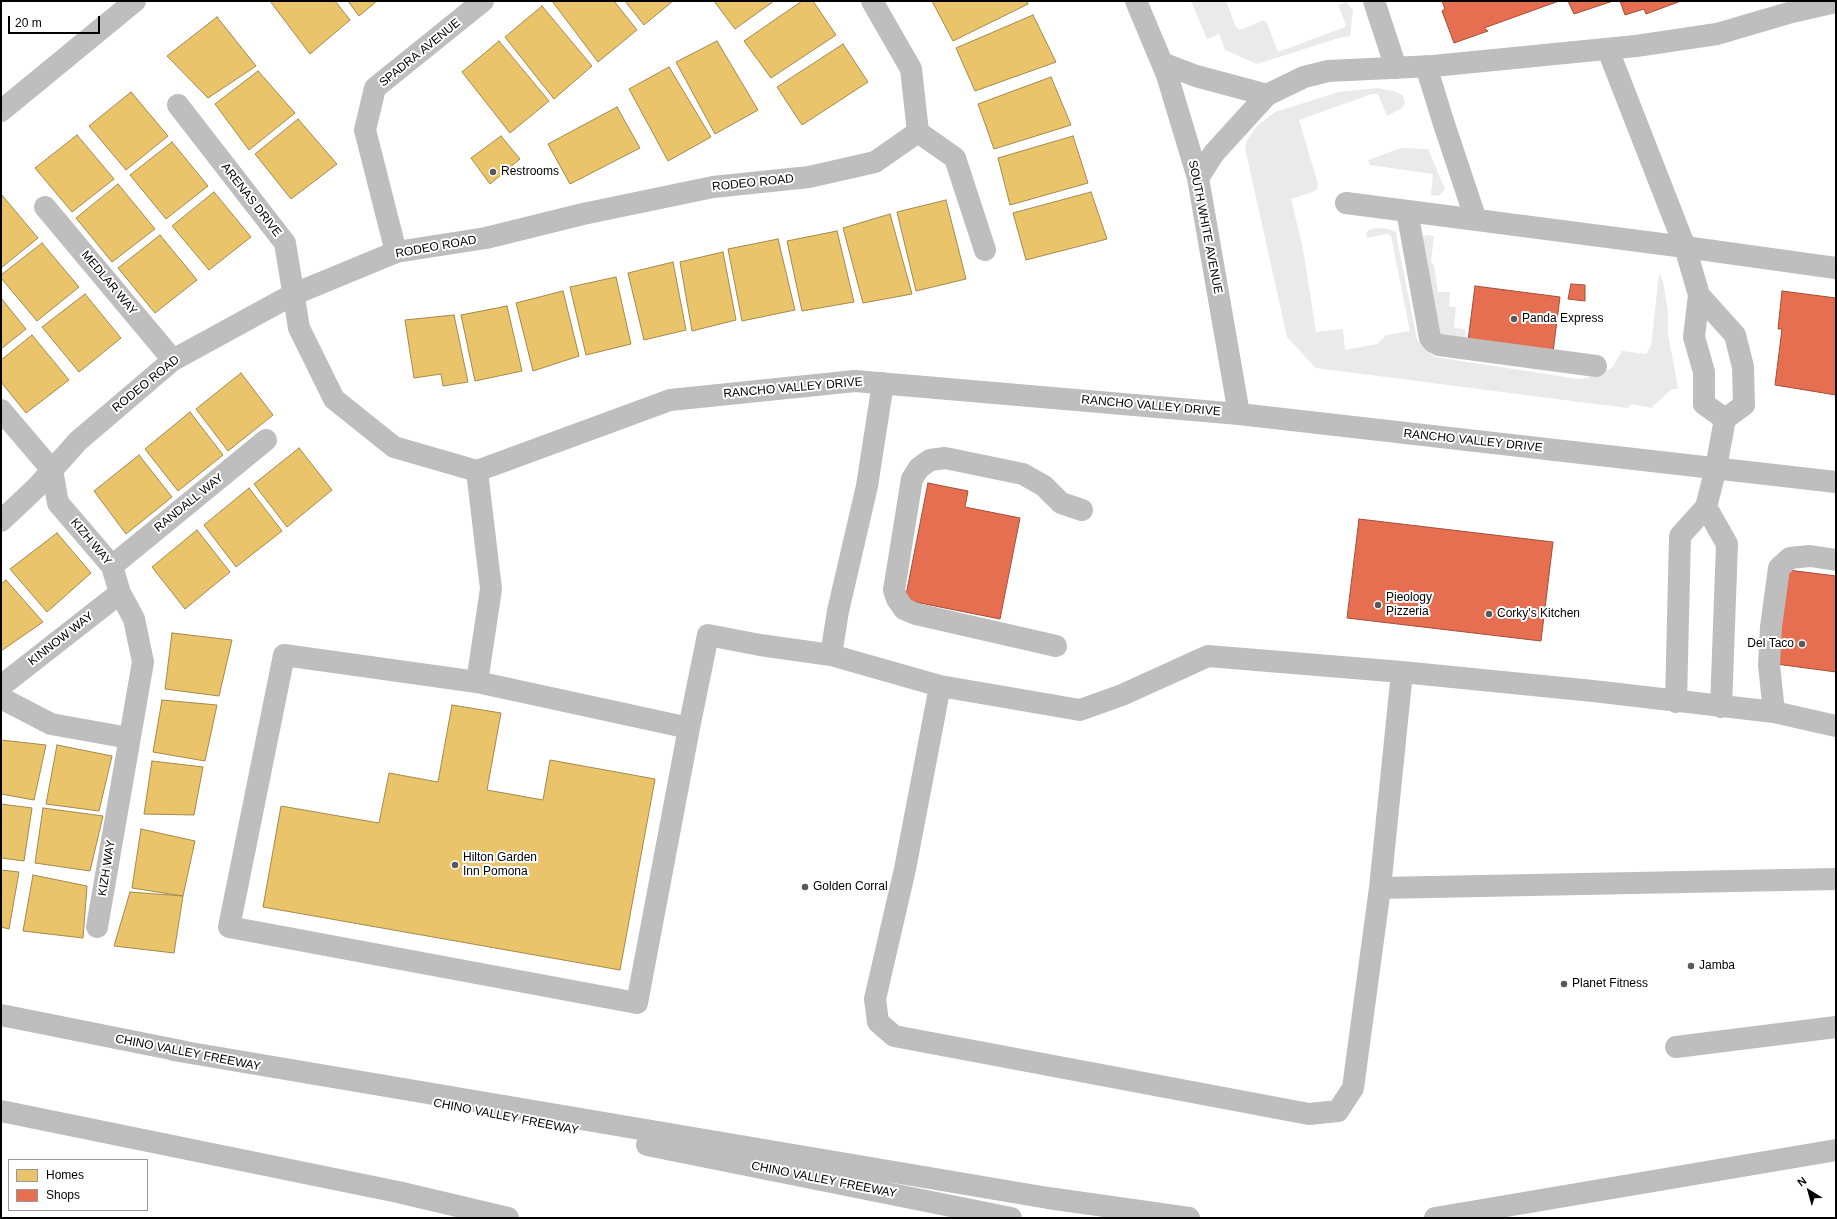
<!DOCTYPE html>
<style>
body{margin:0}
#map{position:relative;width:1837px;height:1219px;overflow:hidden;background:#fff;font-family:Arial,sans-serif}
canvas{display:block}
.frame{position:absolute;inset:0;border:2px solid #000;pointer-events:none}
.legend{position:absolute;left:8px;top:1159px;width:140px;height:52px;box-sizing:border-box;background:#fff;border:1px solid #999;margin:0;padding:5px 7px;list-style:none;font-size:12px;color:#000}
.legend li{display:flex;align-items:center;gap:8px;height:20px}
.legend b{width:20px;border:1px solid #999}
.north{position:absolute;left:1789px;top:1171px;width:40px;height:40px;-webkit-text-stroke:3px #fff;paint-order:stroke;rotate:323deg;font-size:11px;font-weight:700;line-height:16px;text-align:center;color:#000}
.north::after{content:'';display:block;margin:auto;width:14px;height:18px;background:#000;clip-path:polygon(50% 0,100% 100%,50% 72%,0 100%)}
.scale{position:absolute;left:8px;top:16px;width:92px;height:18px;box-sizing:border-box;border:2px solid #000;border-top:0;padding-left:5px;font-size:12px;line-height:14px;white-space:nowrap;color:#000;-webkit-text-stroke:3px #fff;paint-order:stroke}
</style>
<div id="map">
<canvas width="1837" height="1219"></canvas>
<div class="frame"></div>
<ul class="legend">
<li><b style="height:11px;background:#e9c46a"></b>Homes</li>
<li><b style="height:11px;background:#e76f51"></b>Shops</li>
</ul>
<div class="north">N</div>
<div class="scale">20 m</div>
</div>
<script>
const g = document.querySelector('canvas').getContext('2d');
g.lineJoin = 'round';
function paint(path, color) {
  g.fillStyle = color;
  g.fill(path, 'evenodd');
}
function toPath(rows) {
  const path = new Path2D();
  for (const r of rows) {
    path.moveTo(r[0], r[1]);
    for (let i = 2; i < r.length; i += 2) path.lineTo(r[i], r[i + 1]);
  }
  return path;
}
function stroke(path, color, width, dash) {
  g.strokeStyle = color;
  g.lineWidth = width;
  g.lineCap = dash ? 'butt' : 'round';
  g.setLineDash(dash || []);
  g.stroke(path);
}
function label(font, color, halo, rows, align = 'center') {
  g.font = font + ' Arial,sans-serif';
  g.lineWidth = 4;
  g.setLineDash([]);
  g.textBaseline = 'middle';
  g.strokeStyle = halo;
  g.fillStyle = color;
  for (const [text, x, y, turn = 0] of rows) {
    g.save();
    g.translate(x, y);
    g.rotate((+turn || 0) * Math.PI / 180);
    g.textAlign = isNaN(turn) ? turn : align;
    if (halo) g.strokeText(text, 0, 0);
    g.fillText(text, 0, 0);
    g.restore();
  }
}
const green = toPath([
 [1191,1,1226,1,1236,27,1240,30,1261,21,1266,21,1278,52,1345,27,1346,25,1338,5,1346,2,1353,10,1350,36,1339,38,1257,64,1225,50,1219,34,1207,39],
 [1377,88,1394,91,1403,96,1405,103,1402,108,1387,116,1378,94,1372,94,1299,120,1318,184,1317,189,1313,192,1291,199,1303,249,1316,332,1343,329,1345,350,1377,344,1386,335,1410,331,1391,236,1387,234,1367,238,1366,233,1369,230,1377,228,1389,229,1396,232,1397,239,1417,339,1424,349,1435,357,1579,379,1592,377,1612,368,1622,351,1646,354,1651,346,1659,274,1663,281,1668,312,1668,334,1678,388,1671,390,1651,408,1632,404,1627,408,1316,368,1287,337,1245,148,1247,140,1257,126,1275,112,1339,92],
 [1401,148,1428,149,1445,189,1439,196,1431,195,1433,174,1370,165,1368,160],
 [1426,235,1434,236,1431,262,1434,265,1438,292,1450,292,1449,306,1456,307,1454,328,1465,329,1466,340,1439,337,1422,238]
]);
const homes = toPath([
 [270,1,335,1,350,20,310,54,270,1],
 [348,1,377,1,359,16,348,1],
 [552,1,614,1,637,30,598,62,552,1],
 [625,1,673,1,644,25,625,1],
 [714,1,774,1,735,29,714,1],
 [802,1,813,1,836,35,771,78,744,41,802,1],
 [932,1,1027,1,1028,4,953,41,932,1],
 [542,6,592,66,554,99,505,37,542,6],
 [1033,15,1056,62,975,91,956,48,1033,15],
 [217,17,256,66,208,98,167,56,217,17],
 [499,41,549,101,510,133,462,72,499,41],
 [717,41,758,110,715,134,676,62,717,41],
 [843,44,868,82,802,125,777,87,843,44],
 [669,67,711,137,668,161,629,89,669,67],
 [258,71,295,113,249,150,215,104,258,71],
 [1051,77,1071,125,994,149,978,104,1051,77],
 [131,92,168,136,126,170,89,126,131,92],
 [617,107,640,148,570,184,548,144,617,107],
 [298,119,337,164,291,199,255,154,298,119],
 [77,135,114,179,72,212,35,168,77,135],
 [501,136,520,159,490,184,471,158,501,136],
 [1073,136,1088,183,1010,205,998,158,1073,136],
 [172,142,208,186,166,219,130,175,172,142],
 [118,184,155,229,112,262,76,218,118,184],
 [214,192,251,237,209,270,172,226,214,192],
 [1091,192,1107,239,1026,260,1013,213,1091,192],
 [1,194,38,238,1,268,1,194],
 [946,200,966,279,916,291,897,212,946,200],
 [890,214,912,294,863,303,843,228,890,214],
 [837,231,854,302,802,311,787,241,837,231],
 [160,235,197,280,155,313,118,268,160,235],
 [778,239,795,310,742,321,728,249,778,239],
 [42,243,79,287,37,321,1,278,1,275,42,243],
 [723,252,736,320,692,331,680,262,723,252],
 [673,262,686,330,644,340,628,273,673,262],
 [616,277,631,344,586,355,570,287,616,277],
 [563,291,579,356,533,371,516,303,563,291],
 [85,294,121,338,79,372,42,327,85,294],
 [1,298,26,329,1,349,1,298],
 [507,306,522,371,475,381,461,315,507,306],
 [454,315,468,382,443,386,441,374,414,378,405,320,454,315],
 [32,335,69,380,26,413,1,382,1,360,32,335],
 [241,373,273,415,228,451,196,409,241,373],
 [190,412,223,455,178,491,145,449,190,412],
 [299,448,332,490,287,527,254,484,299,448],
 [139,455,172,497,126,534,94,491,139,455],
 [249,488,282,531,236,567,204,525,249,488],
 [197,530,230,572,185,609,152,567,197,530],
 [57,533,91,573,47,612,10,569,57,533],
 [6,580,43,622,1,651,1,584,6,580],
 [172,633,232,640,219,696,165,689,172,633],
 [162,700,217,705,205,761,153,752,162,700],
 [452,705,501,713,487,790,543,800,550,760,655,779,620,970,263,907,281,806,379,823,389,773,438,782,452,705],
 [1,740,46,745,34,800,1,794,1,740],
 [57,745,112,756,99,811,46,804,57,745],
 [152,761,203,767,194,815,144,814,152,761],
 [1,804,32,808,24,861,1,858,1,804],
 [43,808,103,816,90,871,35,863,43,808],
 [141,829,195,841,183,896,132,888,141,829],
 [1,870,19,872,9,929,1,927,1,870],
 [33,875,87,886,83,938,23,931,33,875],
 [130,892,183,896,174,953,114,946,130,892]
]);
const shops = toPath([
 [1442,1,1559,1,1484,28,1488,31,1454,43,1442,11,1445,9,1442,1],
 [1568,1,1613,1,1574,14,1568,1],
 [1620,1,1681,1,1646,14,1644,9,1625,15,1620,1],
 [1571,284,1585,285,1585,301,1568,299,1571,284],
 [1475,286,1560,297,1553,352,1468,341,1475,286],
 [1782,291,1836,298,1836,395,1775,385,1782,329,1778,329,1782,291],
 [928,483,968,491,965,507,1020,518,1000,619,905,600,928,483],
 [1359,519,1553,542,1541,641,1347,618,1359,519],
 [1788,570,1836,576,1836,672,1776,664,1788,570]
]);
const minor = toPath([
 [872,1,911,69,918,132,955,158,985,250],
 [1136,1,1167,75,1198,178,1239,414],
 [1374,1,1396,68],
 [1608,50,1685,247,1699,295,1694,337,1704,372,1704,404,1725,419],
 [1162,63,1196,76,1267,95],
 [1426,66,1443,121,1476,220],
 [178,105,285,243,299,328,334,399,394,447,477,471],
 [1,111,135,1],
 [1198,178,1214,153,1267,95,1304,77,1328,71,1433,66,1636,46,1717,34,1792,12,1836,2],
 [1346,203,1685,247,1836,268],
 [45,207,173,360],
 [1407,211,1430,338,1433,342,1439,345,1596,366],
 [396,252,365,130,375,88,483,1],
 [883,383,867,486,838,611,831,655,940,686,1080,710,1122,695,1208,656,1402,672,1593,691,1774,712,1836,726],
 [1,410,52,470,58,503,112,566,120,593,134,619,143,662,97,927],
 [477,471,491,589,477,682,284,655,229,927,637,1003,689,728,708,635,760,645,831,655],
 [477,471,670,400,855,381,1239,414,1836,482],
 [1706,507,1727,544,1721,707],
 [1,521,37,487,78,441,173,360,292,295,396,252,486,238,583,214,713,187,809,177,875,162,918,132],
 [112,566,266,440],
 [1056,646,916,614,904,609,897,599,894,590,912,479,919,468,930,460,945,458,1023,474,1044,486,1061,503,1082,510],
 [1402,672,1380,888,1836,879],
 [477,682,689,728],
 [1,686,120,593],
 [940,686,905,869,875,999,878,1022,894,1036,1309,1114,1338,1111,1353,1088,1380,888],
 [1,698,51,724,129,738],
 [1676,702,1680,536,1706,507,1716,468,1725,419,1744,405,1743,367,1735,335,1699,295],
 [1774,712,1769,665,1771,627,1779,568,1790,558,1810,556,1836,560],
 [1676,1047,1836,1027]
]);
const highway = toPath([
 [1,1015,186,1052],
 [173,1050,1048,1198,1189,1218],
 [1,1111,398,1192,508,1218],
 [647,1145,1011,1218],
 [1435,1218,1836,1150]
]);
const markers = [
 [493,172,4,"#595959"],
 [1514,319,4,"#595959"],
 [1378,605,4,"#595959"],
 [1489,614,4,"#595959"],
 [1802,644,4,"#595959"],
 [455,865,4,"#595959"],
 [805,887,4,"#595959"],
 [1691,966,4,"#595959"],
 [1564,984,4,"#595959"]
];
const streetNames = [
 ["SPADRA AVENUE",420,53,-39],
 ["RODEO ROAD",753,183,-6],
 ["ARENAS DRIVE",251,200,52],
 ["SOUTH WHITE AVENUE",1205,227,79],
 ["RODEO ROAD",436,247,-10],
 ["MEDLAR WAY",109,283,50],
 ["RODEO ROAD",146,384,-39],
 ["RANCHO VALLEY DRIVE",793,388,-5],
 ["RANCHO VALLEY DRIVE",1151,406,5],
 ["RANCHO VALLEY DRIVE",1473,441,6],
 ["RANDALL WAY",189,503,-39],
 ["KIZH WAY",91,542,50],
 ["KINNOW WAY",61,639,-38],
 ["KIZH WAY",107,868,-81],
 ["CHINO VALLEY FREEWAY",188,1053,11],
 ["CHINO VALLEY FREEWAY",506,1117,11],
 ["CHINO VALLEY FREEWAY",824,1180,11]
];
const poiNames = [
 ["Restrooms",501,172],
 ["Panda Express",1522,319],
 ["Pieology",1386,598],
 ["Pizzeria",1386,612],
 ["Corky's Kitchen",1497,614],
 ["Del Taco",1794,644,"right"],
 ["Hilton Garden",463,858],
 ["Inn Pomona",463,872],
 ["Golden Corral",813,887],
 ["Jamba",1699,966],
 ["Planet Fitness",1572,984]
];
paint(green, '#eaeaea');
paint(homes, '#e9c46a');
stroke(homes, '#a3894a', 1);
paint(shops, '#e76f51');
stroke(shops, '#a24e39', 1);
stroke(minor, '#bebebe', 22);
stroke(highway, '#bdbdbd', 22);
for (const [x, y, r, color] of markers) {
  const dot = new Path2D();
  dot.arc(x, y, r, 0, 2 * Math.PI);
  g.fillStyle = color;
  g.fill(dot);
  stroke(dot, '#fff', 1.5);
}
label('12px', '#000', '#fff', streetNames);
label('12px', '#000', '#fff', poiNames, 'left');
</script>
